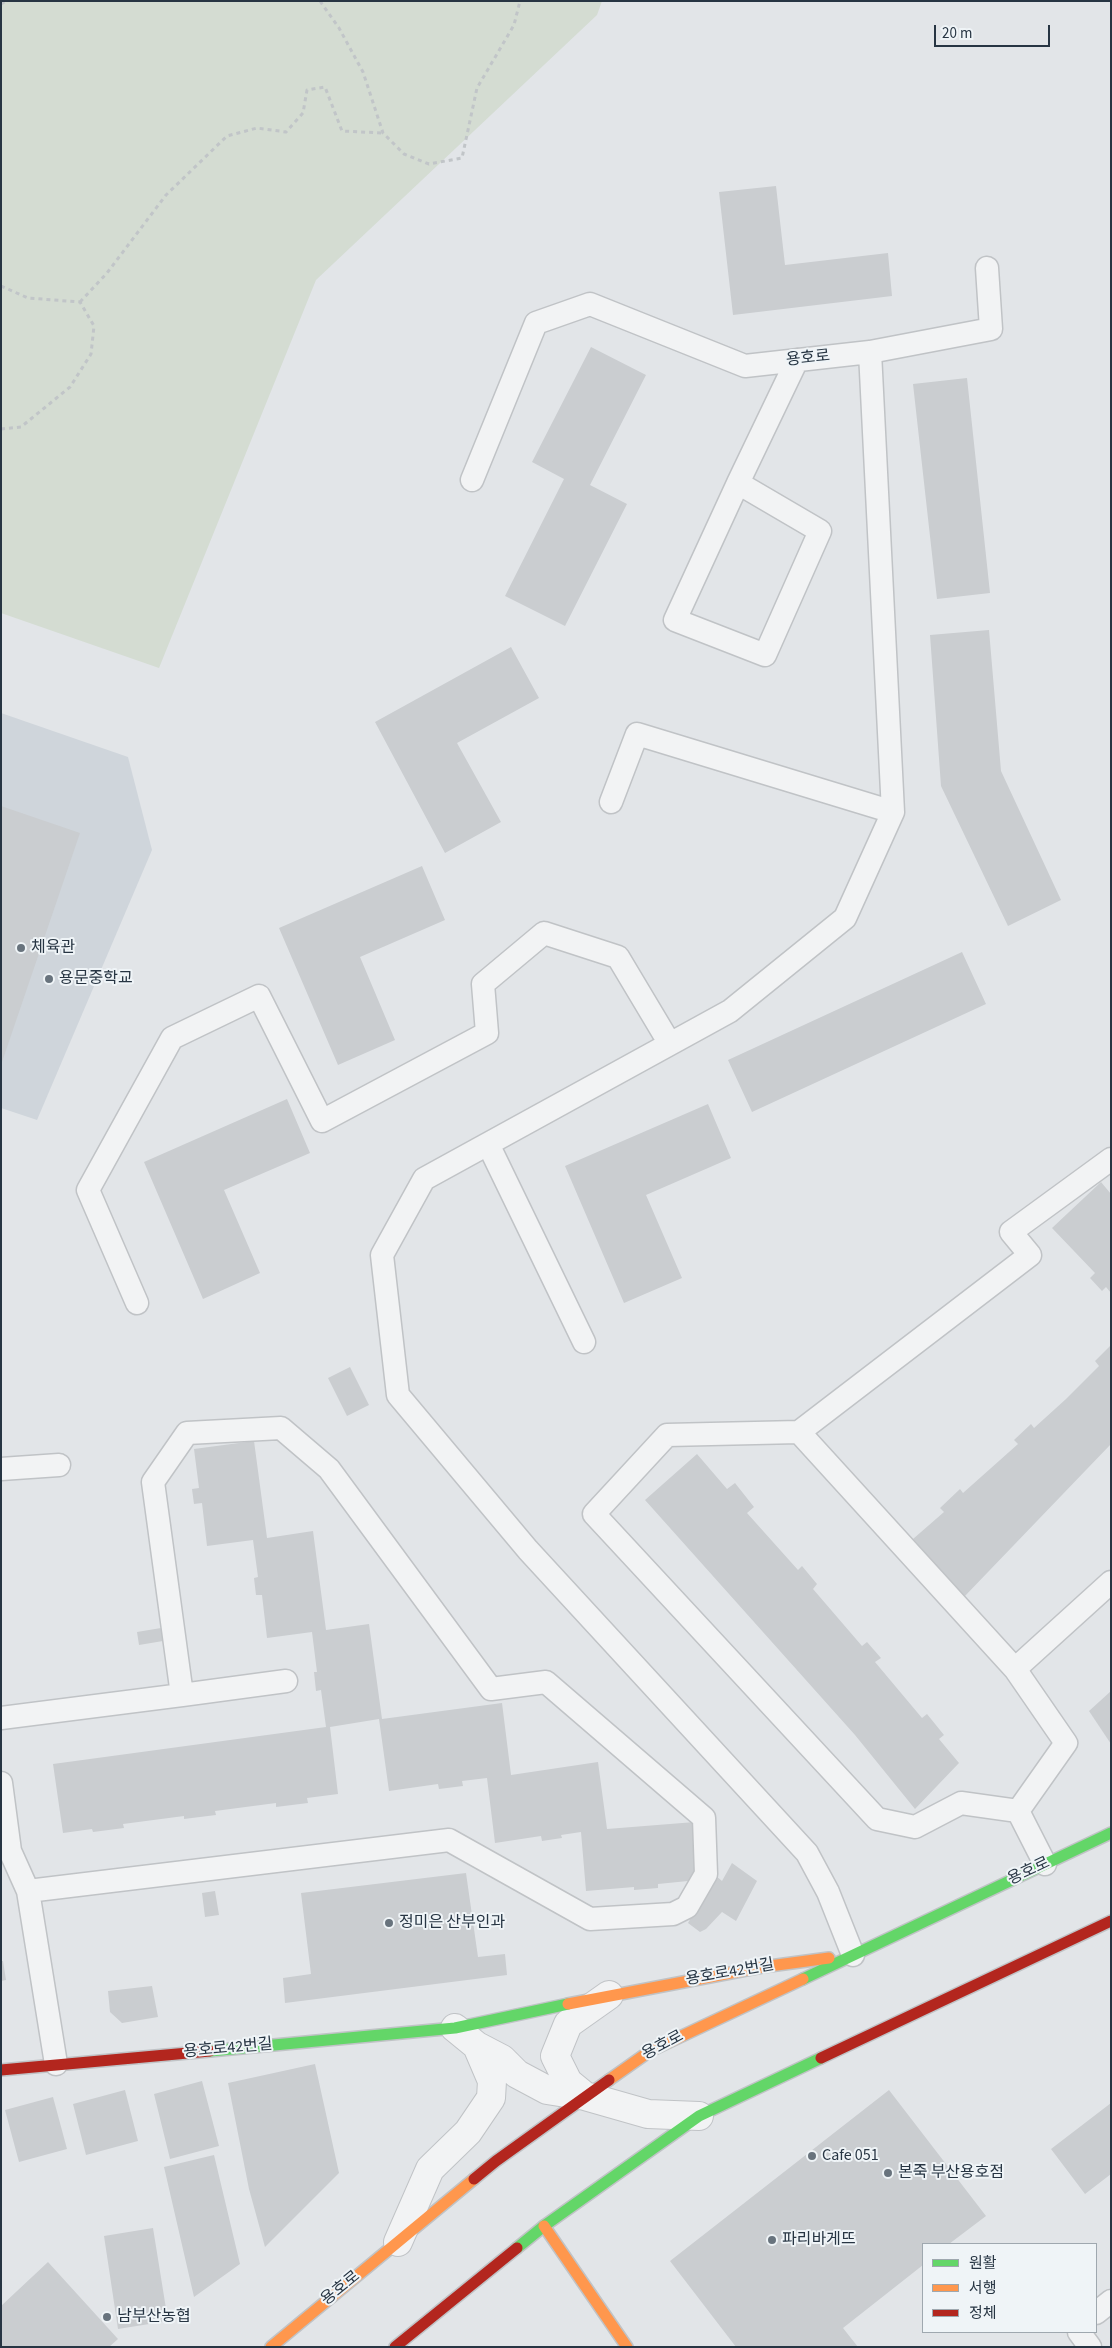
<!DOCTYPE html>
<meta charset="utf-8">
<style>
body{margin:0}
#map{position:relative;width:1112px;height:2348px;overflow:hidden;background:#e2e5e8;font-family:"Source Sans 3","Noto Sans KR",sans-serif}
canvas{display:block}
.frame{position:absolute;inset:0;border:2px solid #273543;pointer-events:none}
.legend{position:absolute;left:922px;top:2243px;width:175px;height:90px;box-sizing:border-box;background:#eff4f7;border:1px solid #9fa8af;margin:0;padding:6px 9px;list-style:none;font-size:15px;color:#273543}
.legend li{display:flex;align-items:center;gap:10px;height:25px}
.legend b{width:25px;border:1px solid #9fa8af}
.scale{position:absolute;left:934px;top:25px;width:116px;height:22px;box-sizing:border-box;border:2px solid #273543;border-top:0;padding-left:6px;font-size:15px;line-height:18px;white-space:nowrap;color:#273543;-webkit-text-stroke:4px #eff4f7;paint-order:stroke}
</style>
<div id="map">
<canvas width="1112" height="2348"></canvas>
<div class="frame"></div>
<ul class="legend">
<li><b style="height:6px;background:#63d668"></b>원활</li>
<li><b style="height:6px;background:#ff974d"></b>서행</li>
<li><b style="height:6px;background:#b3261e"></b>정체</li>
</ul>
<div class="scale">20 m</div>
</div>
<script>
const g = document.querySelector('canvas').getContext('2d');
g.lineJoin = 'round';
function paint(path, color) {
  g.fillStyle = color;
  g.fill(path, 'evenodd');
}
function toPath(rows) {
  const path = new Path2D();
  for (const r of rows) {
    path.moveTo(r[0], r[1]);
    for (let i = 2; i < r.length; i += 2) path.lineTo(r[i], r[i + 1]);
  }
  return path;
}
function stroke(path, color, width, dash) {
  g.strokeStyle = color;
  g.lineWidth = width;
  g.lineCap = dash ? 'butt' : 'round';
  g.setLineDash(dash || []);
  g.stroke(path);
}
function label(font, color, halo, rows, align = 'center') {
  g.font = font + ' "Source Sans 3","Noto Sans KR",sans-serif';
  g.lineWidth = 4;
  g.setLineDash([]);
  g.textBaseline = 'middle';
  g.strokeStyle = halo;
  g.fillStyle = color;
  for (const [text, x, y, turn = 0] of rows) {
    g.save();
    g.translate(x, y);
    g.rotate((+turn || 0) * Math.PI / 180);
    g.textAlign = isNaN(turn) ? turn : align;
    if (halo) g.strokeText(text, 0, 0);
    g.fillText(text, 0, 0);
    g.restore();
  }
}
const built = toPath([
 [1,713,128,757,152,850,37,1120,1,1108]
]);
const green = toPath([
 [1,1,602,1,597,15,316,280,159,668,1,613]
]);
const building = toPath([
 [776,186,785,265,888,253,892,296,733,315,719,192],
 [591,347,646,375,590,485,627,504,565,626,505,596,564,479,532,462],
 [967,378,990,593,937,599,913,384],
 [989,630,1001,771,1061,900,1008,926,941,786,930,635],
 [511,647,539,698,457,743,501,822,445,853,375,722],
 [1,806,80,833,2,1062,1,1062],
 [422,866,445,920,360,957,395,1040,338,1065,279,928],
 [962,952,986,1004,752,1112,728,1060],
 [287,1099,310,1153,224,1190,260,1273,203,1299,144,1162],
 [708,1104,731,1158,646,1195,682,1278,624,1303,565,1166],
 [1101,1182,1111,1194,1111,1293,1106,1287,1102,1291,1090,1278,1095,1273,1052,1228],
 [1110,1346,1111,1444,964,1597,913,1539,944,1512,940,1508,960,1489,963,1493,1018,1444,1014,1440,1031,1424,1034,1428,1066,1399,1099,1366,1095,1361],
 [350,1367,369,1405,347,1416,328,1378],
 [254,1441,267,1538,313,1531,326,1630,369,1624,382,1719,502,1703,511,1775,598,1762,607,1829,695,1822,698,1880,658,1884,658,1888,634,1890,634,1887,586,1891,581,1832,561,1835,562,1838,542,1841,541,1836,495,1843,487,1778,462,1781,463,1786,439,1789,438,1784,389,1791,379,1719,330,1727,338,1794,307,1798,308,1803,276,1807,276,1803,215,1811,216,1815,184,1819,184,1816,123,1824,124,1828,93,1832,92,1829,63,1833,53,1764,326,1727,321,1690,316,1691,314,1672,317,1672,312,1632,267,1638,262,1595,256,1595,254,1578,258,1577,253,1540,207,1546,202,1503,194,1504,192,1489,199,1488,194,1449],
 [697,1454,727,1489,735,1483,754,1507,747,1513,798,1570,802,1566,817,1584,813,1589,862,1646,867,1642,881,1658,875,1662,922,1718,927,1714,944,1735,939,1739,959,1763,915,1809,855,1735,645,1500],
 [161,1628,163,1641,139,1645,137,1632],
 [1111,1691,1111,1744,1089,1711],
 [732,1863,757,1881,736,1921,722,1912,706,1929,700,1932,688,1923,715,1875,722,1881],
 [466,1873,478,1957,505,1954,507,1975,285,2003,283,1978,311,1974,301,1893],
 [215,1891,219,1915,205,1917,202,1893],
 [1,1961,3,1961,6,1980,1,1981],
 [152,1986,158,2017,122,2023,110,2012,108,1991],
 [315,2064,339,2173,265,2247,249,2189,228,2083],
 [202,2081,219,2146,170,2159,154,2094],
 [125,2090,138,2141,86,2155,73,2104],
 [889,2090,986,2216,949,2244,923,2244,923,2265,843,2328,858,2347,736,2347,670,2261],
 [53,2097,67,2149,19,2162,5,2110],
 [1111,2103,1111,2174,1085,2194,1051,2149],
 [214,2155,240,2264,194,2297,164,2167],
 [153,2228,168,2321,118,2329,104,2236],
 [48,2262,118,2339,109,2347,1,2347,1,2306]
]);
const path = toPath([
 [320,1,339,28,363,72,383,133,404,154,429,164,462,158,477,88,514,25,520,1],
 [1,4,6,1],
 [1,286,28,298,80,302],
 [80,302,107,273,166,195,227,136,257,128,286,132,303,113,307,90,325,87,342,131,383,133],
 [1,429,21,427,70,387,91,354,94,326,80,302]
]);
const lane = toPath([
 [472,480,536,323,590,304,745,366,870,352,991,329,987,268],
 [738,483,675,620,765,655,820,531,738,483,797,360],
 [611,802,637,734,893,812],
 [488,1144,584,1342],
 [137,1303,88,1190,172,1038,259,996,322,1121,487,1033,483,984,544,933,618,957,670,1044],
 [799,1432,667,1435,594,1514,877,1819,915,1827,961,1803,1018,1811],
 [1,1469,59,1465],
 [1015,1669,1111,1582],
 [182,1695,286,1681],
 [1,1718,182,1695,153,1482,187,1433,281,1428,329,1469,491,1689,546,1682,704,1818,706,1874,687,1907,673,1914,590,1919,449,1840,28,1891],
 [1,1783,10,1851,28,1891,56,2064],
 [1045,1864,1018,1811,1066,1743,1015,1669,799,1432,1030,1255,1011,1232,1111,1159],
 [853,1955,828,1892,807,1853,528,1550,398,1395,382,1255,424,1179,730,1011,845,918,893,812,870,352],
 [1096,2313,1111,2301],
 [1079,2332,1090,2347]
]);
const street = toPath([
 [477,2046,502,2059,517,2074,547,2090,585,2096,648,2114,699,2116],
 [585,2096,568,2082,555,2056,568,2024,609,1995],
 [398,2242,430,2169,468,2132,491,2098,492,2081,477,2046,455,2028]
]);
const fast = toPath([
 [803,1979,1111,1833],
 [210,2051,455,2028,568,2004],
 [517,2248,544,2226,699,2116,821,2058]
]);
const slow = toPath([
 [568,2004,762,1967,829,1958],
 [609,2080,650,2051,803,1979],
 [544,2226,627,2347],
 [271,2347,474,2179]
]);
const jam = toPath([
 [821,2058,1111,1921],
 [1,2070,210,2051],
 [474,2179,496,2161,609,2080],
 [395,2347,517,2248]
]);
const markers = [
 [21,948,5,"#68737d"],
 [49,979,5,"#68737d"],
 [389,1923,5,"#68737d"],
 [812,2156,5,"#68737d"],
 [888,2173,5,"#68737d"],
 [772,2240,5,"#68737d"],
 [107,2317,5,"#68737d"]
];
const streetNames = [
 ["용호로",808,359,-6],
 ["용호로",1029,1872,-25],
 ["용호로42번길",730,1973,-10],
 ["용호로",663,2046,-28],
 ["용호로42번길",228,2049,-5],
 ["용호로",341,2289,-39]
];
const poiNames = [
 ["체육관",31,948],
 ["용문중학교",59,979],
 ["정미은 산부인과",399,1923],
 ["Cafe 051",822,2156],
 ["본죽 부산용호점",898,2173],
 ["파리바게뜨",782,2240],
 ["남부산농협",117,2317]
];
paint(built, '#cfd5db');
paint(green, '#d4dcd2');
paint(building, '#cacdd0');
stroke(lane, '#c0c3c6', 25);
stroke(street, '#c0c3c6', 30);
stroke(fast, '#c0c3c6', 14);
stroke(slow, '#c0c3c6', 14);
stroke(jam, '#c0c3c6', 14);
stroke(path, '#c1c5c8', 3, [4, 4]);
stroke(lane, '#f2f3f4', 22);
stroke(street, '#f2f3f4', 28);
stroke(fast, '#63d668', 11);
stroke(slow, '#ff974d', 11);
stroke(jam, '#b3261e', 11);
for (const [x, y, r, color] of markers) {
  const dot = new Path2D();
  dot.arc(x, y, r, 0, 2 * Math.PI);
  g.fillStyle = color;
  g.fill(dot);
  stroke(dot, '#eff4f7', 2);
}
label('16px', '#273543', '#eff4f7', streetNames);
label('16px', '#273543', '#eff4f7', poiNames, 'left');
</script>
